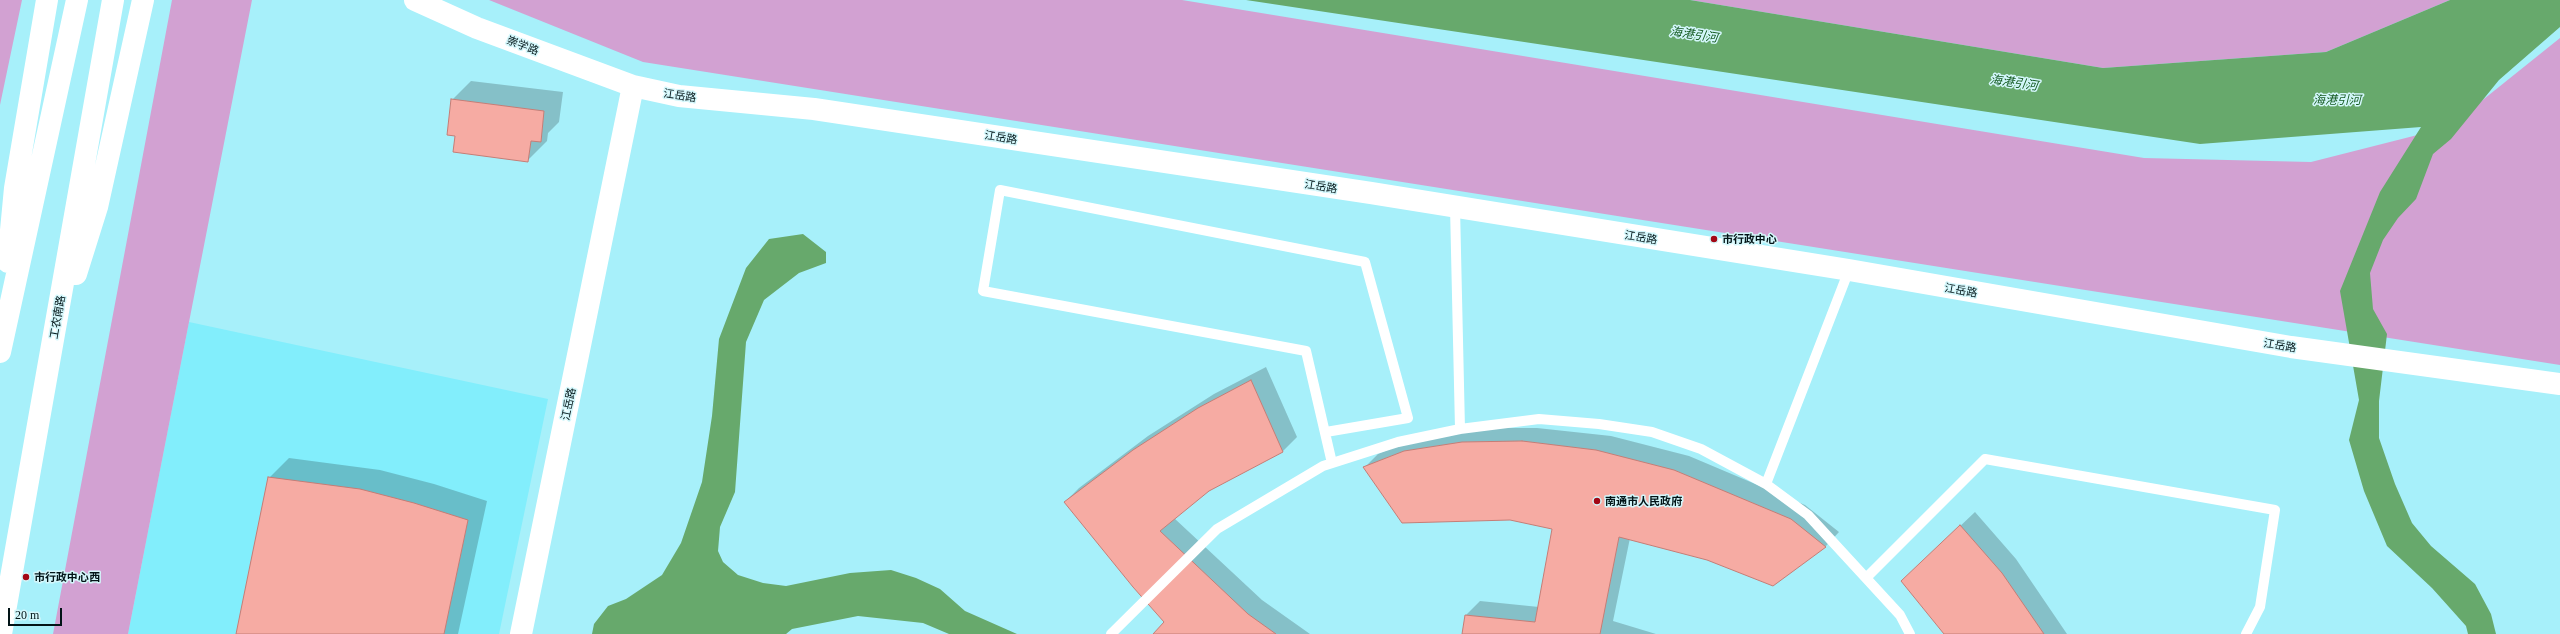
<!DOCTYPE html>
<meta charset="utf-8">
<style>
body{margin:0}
#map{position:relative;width:2560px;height:634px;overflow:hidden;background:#a7f0fa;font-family:Georgia,serif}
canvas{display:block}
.scale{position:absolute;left:8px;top:608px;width:54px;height:18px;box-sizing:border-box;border:2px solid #021417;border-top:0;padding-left:5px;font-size:12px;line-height:14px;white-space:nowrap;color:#021417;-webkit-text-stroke:3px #d4f7fb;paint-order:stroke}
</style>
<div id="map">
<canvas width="2560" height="634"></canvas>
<div class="scale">20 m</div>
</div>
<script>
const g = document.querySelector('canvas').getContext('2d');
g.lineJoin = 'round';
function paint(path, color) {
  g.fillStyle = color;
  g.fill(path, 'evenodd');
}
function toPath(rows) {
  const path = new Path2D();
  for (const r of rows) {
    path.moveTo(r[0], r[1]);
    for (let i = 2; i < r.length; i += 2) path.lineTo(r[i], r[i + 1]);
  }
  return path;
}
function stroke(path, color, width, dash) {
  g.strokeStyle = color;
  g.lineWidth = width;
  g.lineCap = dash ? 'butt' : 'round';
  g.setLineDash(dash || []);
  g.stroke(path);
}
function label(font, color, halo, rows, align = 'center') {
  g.font = font + ' Georgia,"Noto Sans SC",serif';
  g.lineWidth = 3;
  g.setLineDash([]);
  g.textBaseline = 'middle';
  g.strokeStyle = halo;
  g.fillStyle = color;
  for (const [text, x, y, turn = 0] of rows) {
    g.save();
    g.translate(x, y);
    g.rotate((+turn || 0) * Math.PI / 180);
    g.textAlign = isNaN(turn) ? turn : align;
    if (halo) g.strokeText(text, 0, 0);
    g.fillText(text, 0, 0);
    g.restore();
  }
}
const built = toPath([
 [189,322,548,399,499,634,128,634]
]);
const green = toPath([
 [0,0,22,0,0,105],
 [172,0,252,0,128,634,53,634],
 [489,0,1182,0,2144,158,2311,162,2449,127,2560,38,2560,365,643,62],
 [1690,0,2450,0,2326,52,2103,68]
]);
const water = toPath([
 [1246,0,1690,0,2103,68,2326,52,2450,0,2560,0,2560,27,2499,80,2451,139,2433,154,2416,199,2398,218,2383,240,2370,273,2373,309,2387,334,2379,401,2379,438,2395,484,2412,523,2431,546,2475,584,2491,614,2496,634,2468,634,2466,626,2432,588,2387,546,2364,491,2349,440,2359,400,2340,291,2380,192,2421,127,2200,144],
 [803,234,826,252,826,263,799,273,764,300,746,342,735,492,720,527,718,551,723,562,738,575,763,583,786,586,850,573,891,570,916,578,940,589,965,611,1017,634,949,634,923,623,858,616,792,629,786,634,592,634,594,624,608,606,626,599,662,575,681,543,702,482,712,416,719,339,746,268,769,239]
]);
const shadow = toPath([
 [471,81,563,92,559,122,548,133,547,141,528,160,456,135,452,100],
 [1266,367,1297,437,1283,451,1208,490,1174,518,1262,600,1310,634,1155,634,1166,622,1065,502,1079,488,1148,436,1214,394],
 [1477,428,1537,428,1611,436,1689,456,1805,505,1839,532,1826,546,1773,585,1707,559,1630,538,1613,621,1656,634,1463,634,1466,615,1480,601,1539,607,1553,528,1364,468,1378,454,1419,437],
 [289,458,380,470,434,484,487,501,458,634,237,634,269,478],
 [1975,512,2016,559,2067,634,1946,634,1917,567]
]);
const building = toPath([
 [451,99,544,111,541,142,531,141,528,162,453,152,455,136,447,135,451,99],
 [1251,380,1283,452,1209,491,1160,531,1248,614,1276,634,1153,634,1164,622,1133,587,1064,502,1133,450,1198,408,1251,380],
 [1522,441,1596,450,1674,470,1791,519,1826,547,1773,586,1707,560,1619,537,1600,634,1462,634,1465,615,1535,622,1552,529,1510,520,1402,523,1363,467,1404,451,1462,442,1522,441],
 [268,477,360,489,414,503,468,520,444,634,236,634,268,477],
 [1960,525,2002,573,2044,634,1944,634,1901,581,1960,525]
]);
const lane = toPath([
 [1455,207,1460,429],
 [1326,432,1408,418,1365,262,1000,190,983,291,1306,351,1332,463],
 [1766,484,1849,270],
 [1866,578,1985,459,2275,510,2260,607,2246,634],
 [1111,634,1217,529,1323,466,1398,442,1460,429,1539,419,1599,424,1652,432,1701,449,1766,484,1808,515,1900,615,1910,634]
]);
const secondary = toPath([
 [415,0,477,28,633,86,679,96,814,109,1371,193,1849,270,2291,347,2560,384],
 [521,634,633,86]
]);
const primary = toPath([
 [8,262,15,188,47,0],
 [76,274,97,207,143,0],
 [0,352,77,0],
 [1,634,113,0]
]);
const markers = [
 [1714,239,4,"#a20715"],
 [1597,501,4,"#a20715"],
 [26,577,4,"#a20715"]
];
const streetNames = [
 ["崇学路",523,45,21],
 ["江岳路",680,95,8],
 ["江岳路",1001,137,9],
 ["江岳路",1321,186,9],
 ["江岳路",1641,237,9],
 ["江岳路",1961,290,10],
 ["工农南路",57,317,-80],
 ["江岳路",2280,345,9],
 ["江岳路",568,404,-78]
];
const poiNames = [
 ["市行政中心",1722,239],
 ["南通市人民政府",1605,501],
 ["市行政中心西",34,577]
];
const waterNames = [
 ["海港引河",1694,34,8],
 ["海港引河",2014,82,8],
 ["海港引河",2337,99]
];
paint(built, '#82eefc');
paint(green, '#d2a1d2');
paint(water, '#67a96c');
paint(shadow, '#0003');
paint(building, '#f6aba3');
stroke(building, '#c57d76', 1);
stroke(lane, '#fff', 10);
stroke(secondary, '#fff', 22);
stroke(primary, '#fff', 22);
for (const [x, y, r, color] of markers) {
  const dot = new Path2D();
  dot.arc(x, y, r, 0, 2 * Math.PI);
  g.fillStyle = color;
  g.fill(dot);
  stroke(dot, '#d4f7fb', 1.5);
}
label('11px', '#021417', '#d4f7fb', streetNames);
label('bold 11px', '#021417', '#d4f7fb', poiNames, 'left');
label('italic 12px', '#145b21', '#d4f7fb', waterNames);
</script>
